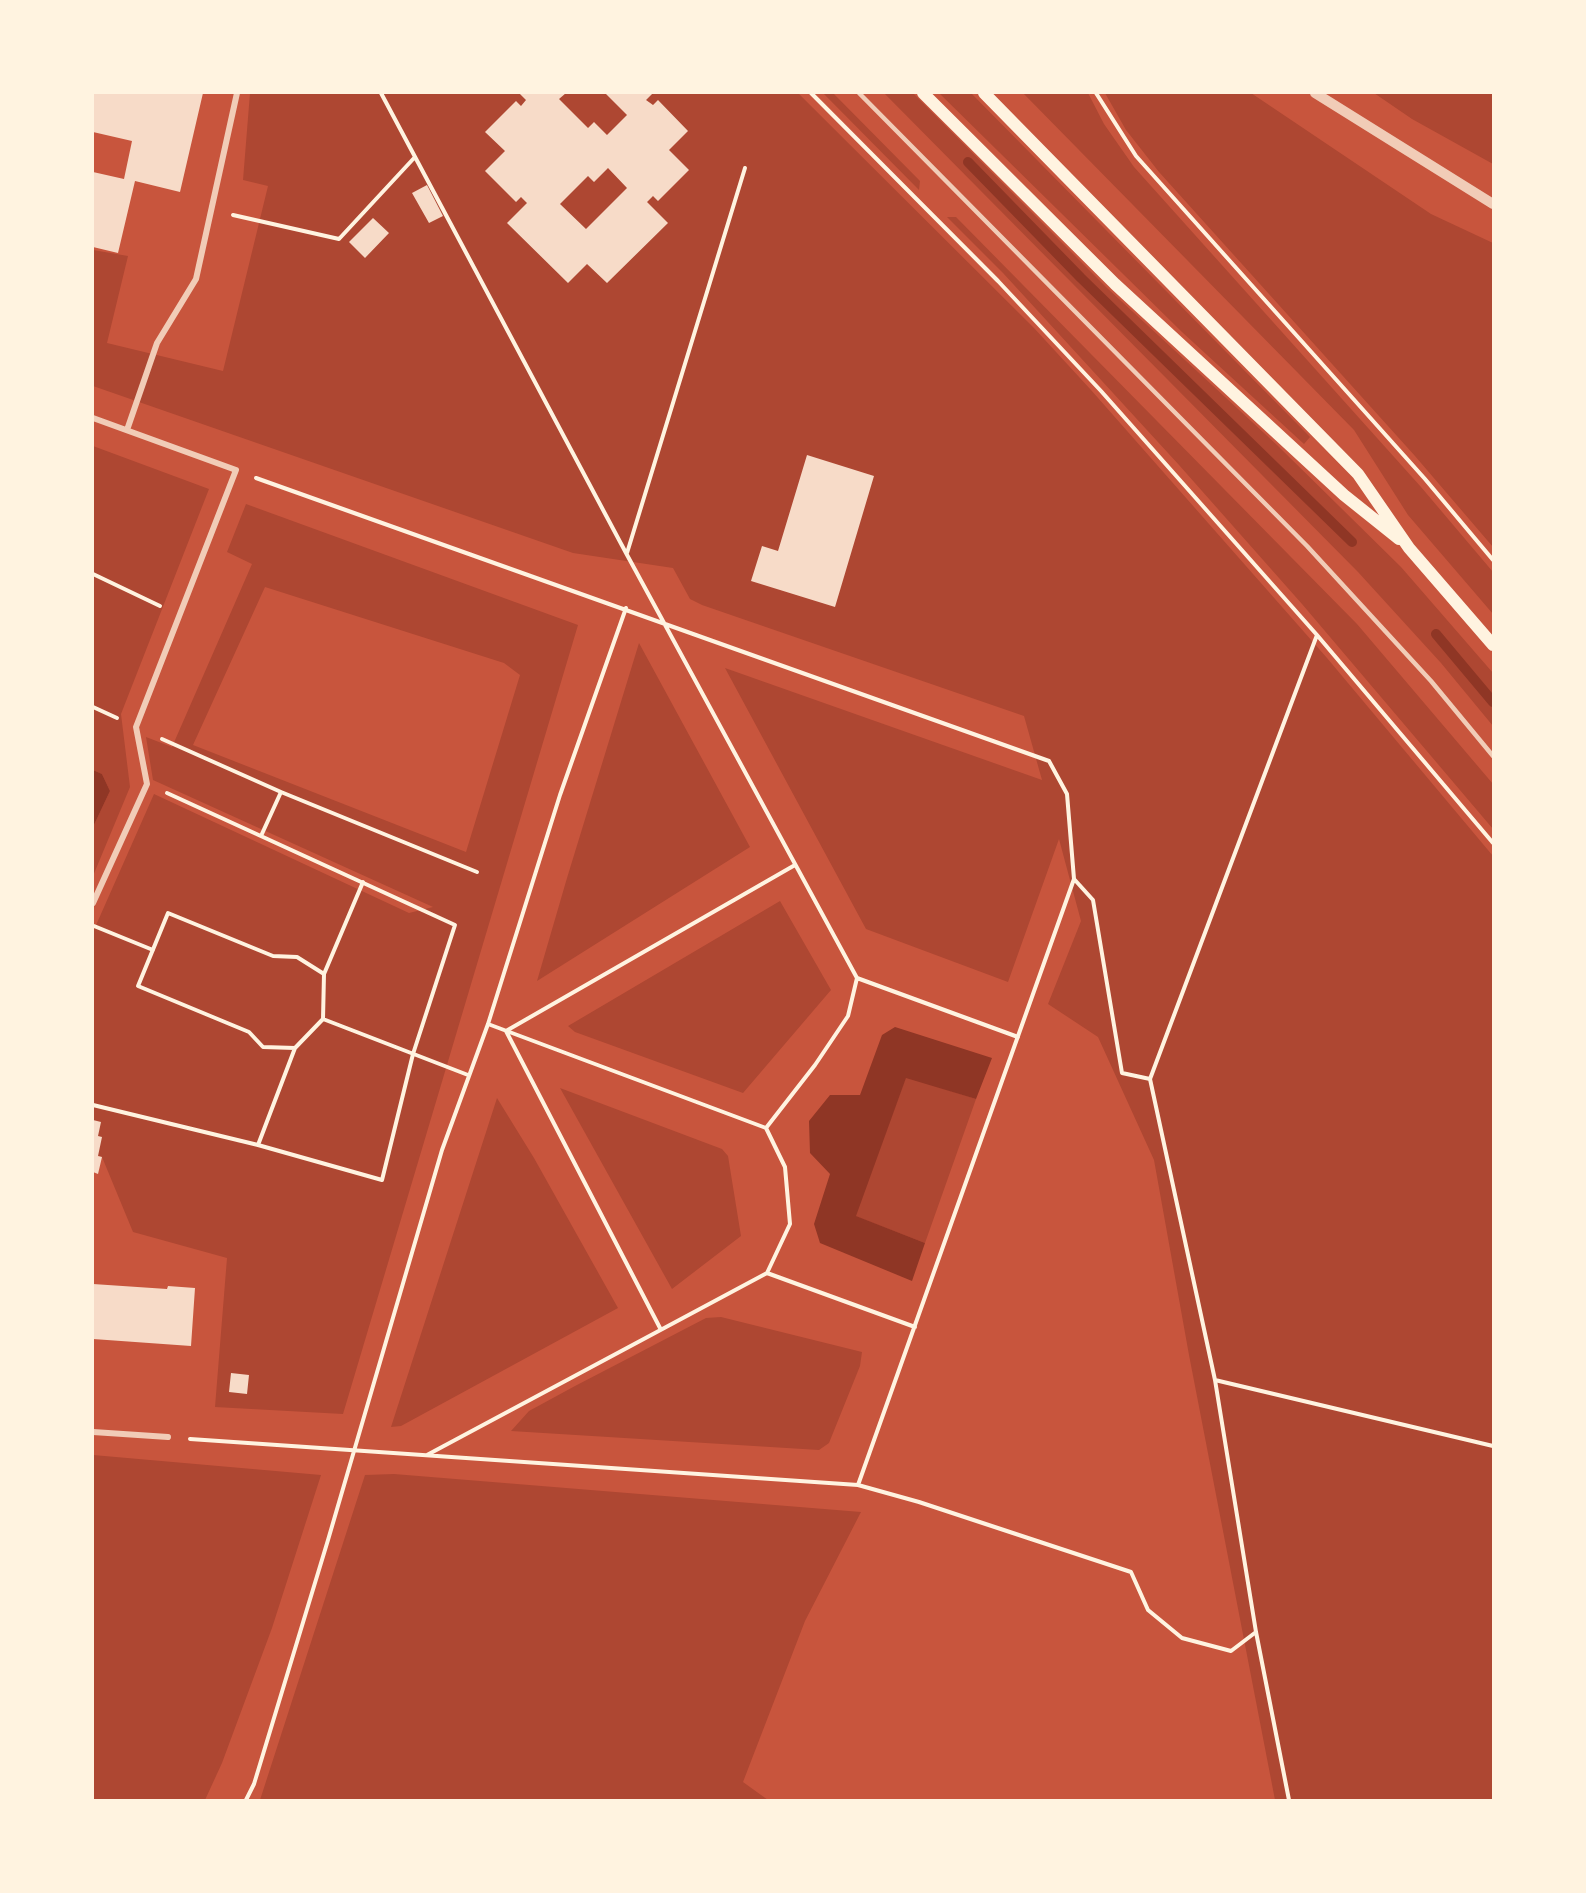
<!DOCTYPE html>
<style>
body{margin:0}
#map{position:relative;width:1586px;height:1893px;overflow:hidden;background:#c8553d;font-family:"IBM Plex Sans",sans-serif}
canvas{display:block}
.frame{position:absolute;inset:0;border:94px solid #fff3e0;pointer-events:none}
</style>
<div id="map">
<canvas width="1586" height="1893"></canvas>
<div class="frame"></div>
</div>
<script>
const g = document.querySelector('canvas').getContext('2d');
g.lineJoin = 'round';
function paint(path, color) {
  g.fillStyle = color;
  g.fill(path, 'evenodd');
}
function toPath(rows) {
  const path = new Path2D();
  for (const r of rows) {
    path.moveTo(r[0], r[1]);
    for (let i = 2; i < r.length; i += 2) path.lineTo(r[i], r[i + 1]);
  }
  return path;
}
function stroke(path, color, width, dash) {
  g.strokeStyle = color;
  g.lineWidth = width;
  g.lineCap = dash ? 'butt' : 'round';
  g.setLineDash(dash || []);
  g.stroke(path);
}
const green = toPath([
 [250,93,798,93,1034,328,1091,390,1327,658,1493,856,1493,1800,1275,1800,1189,1355,1154,1160,1098,1037,1048,1004,1081,921,1059,839,1008,982,866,929,725,668,1042,780,1024,716,702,605,690,599,673,568,573,553,93,386,93,250,128,256,107,343,223,371,268,186,243,180],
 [823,93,833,93,920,181,919,190],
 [884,93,913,93,1106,287,1277,445,1401,567,1493,673,1493,726,1441,663,1358,572],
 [939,93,971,93,1310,437,1304,444,1182,332],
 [1023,93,1088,93,1104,124,1134,167,1421,487,1493,572,1493,614,1408,515,1354,430],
 [1105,93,1251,93,1431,214,1493,243,1493,547,1415,456,1159,172,1126,130],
 [1374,93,1493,93,1493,164,1412,119],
 [947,217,956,217,1357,624,1493,784,1493,829,1302,604,1179,465,1003,273],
 [93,446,209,489,121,714,130,787,93,876,93,827,110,791,102,774,93,770],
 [246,504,578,625,343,1414,215,1407,227,1258,133,1232,102,1157,93,1154,93,932,154,794,409,913,433,907,153,780,146,737,172,747,252,564,227,552],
 [265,587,504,663,520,675,466,852,193,745],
 [639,643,750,847,537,981,567,878],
 [780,901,831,990,743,1093,575,1032,568,1026],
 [906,1077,976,1099,925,1243,855,1216],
 [560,1088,722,1149,728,1156,741,1236,672,1289],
 [497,1098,534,1158,618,1308,401,1426,391,1427],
 [721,1317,862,1352,860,1366,829,1443,819,1450,511,1431,529,1411,575,1386,706,1318],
 [93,1455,321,1475,272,1628,222,1763,205,1800,93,1800],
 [394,1474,861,1512,805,1621,743,1782,768,1800,260,1800,365,1475]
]);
const water = toPath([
 [93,770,102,774,110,791,93,827],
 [895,1027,992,1058,976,1099,906,1078,856,1216,925,1243,912,1281,820,1243,814,1224,830,1174,810,1153,809,1121,830,1095,860,1095,882,1035]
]);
const stream = toPath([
 [968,162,1081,278,1352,542],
 [1436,634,1493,702]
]);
const building = toPath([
 [93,93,203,93,180,192,135,181,118,253,93,247,93,172,124,179,132,141,93,132],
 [519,93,566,93,559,99,588,128,594,122,607,135,627,115,605,93,653,93,646,100,653,105,658,100,688,131,669,150,689,170,658,201,653,196,647,202,668,223,607,283,587,264,568,283,507,223,527,203,521,197,516,202,485,171,505,151,485,132,516,101,521,106,526,100],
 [608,168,627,188,586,229,560,204,588,176,594,182],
 [427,185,443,216,429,223,412,193],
 [373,218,389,233,365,258,349,242],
 [807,455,874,476,835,607,751,581,762,546,778,551],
 [93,1120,101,1122,98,1136,102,1137,98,1156,102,1157,98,1174,93,1172],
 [93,1284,167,1289,168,1286,195,1288,191,1346,93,1339],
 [231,1373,249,1375,247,1394,229,1392]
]);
const path = toPath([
 [381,93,626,553,857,978,1018,1037],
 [811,93,998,281,1101,391,1317,635,1493,843],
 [1096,93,1136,156,1425,479,1493,560],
 [233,215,339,239,415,157],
 [627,553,745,168],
 [93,574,160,606],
 [93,707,117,718],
 [162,739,281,792,477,872],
 [261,836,281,792],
 [1074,879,1093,900,1122,1073,1150,1079],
 [168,913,273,956,297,957,324,974,323,1019,295,1048,263,1047,249,1032,138,986,168,913],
 [94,926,153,950],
 [324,974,363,882],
 [323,1019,468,1075],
 [488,1024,766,1128,815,1065,848,1016,857,978],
 [93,1105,258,1145,382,1180,413,1054,455,925,167,793],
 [766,1128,785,1167,790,1224,767,1273],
 [258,1145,295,1048],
 [660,1328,506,1031,795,865],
 [1215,1380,1493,1446],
 [190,1439,858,1485,1074,879,1067,794,1049,761,256,478],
 [427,1455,767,1273,915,1327],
 [858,1485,919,1502,1131,1572,1148,1610,1182,1638,1231,1651,1256,1632],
 [246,1800,254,1784,328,1540,442,1150,488,1024,560,795,626,608],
 [1289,1800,1256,1632,1215,1380,1150,1079,1317,635]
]);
const service = toPath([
 [859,93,1307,546,1431,681,1493,756]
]);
const minor = toPath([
 [93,418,236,470,136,727,147,784,93,903],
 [127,430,157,343,196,279,237,93],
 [93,1432,168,1437]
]);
const tertiary = toPath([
 [1315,93,1493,204]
]);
const secondary = toPath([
 [923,93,1115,284,1344,495,1399,539],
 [984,93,1358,474,1409,548,1493,645]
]);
paint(green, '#ae4732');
paint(water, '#8f3625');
stroke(stream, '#8f3625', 10);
paint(building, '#f7dbc8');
stroke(path, '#fff3e0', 4);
stroke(service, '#f1ccb7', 4.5);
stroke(minor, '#f1ccb7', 6);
stroke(tertiary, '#f1ccb7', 10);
stroke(secondary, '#fff3e0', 12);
</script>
